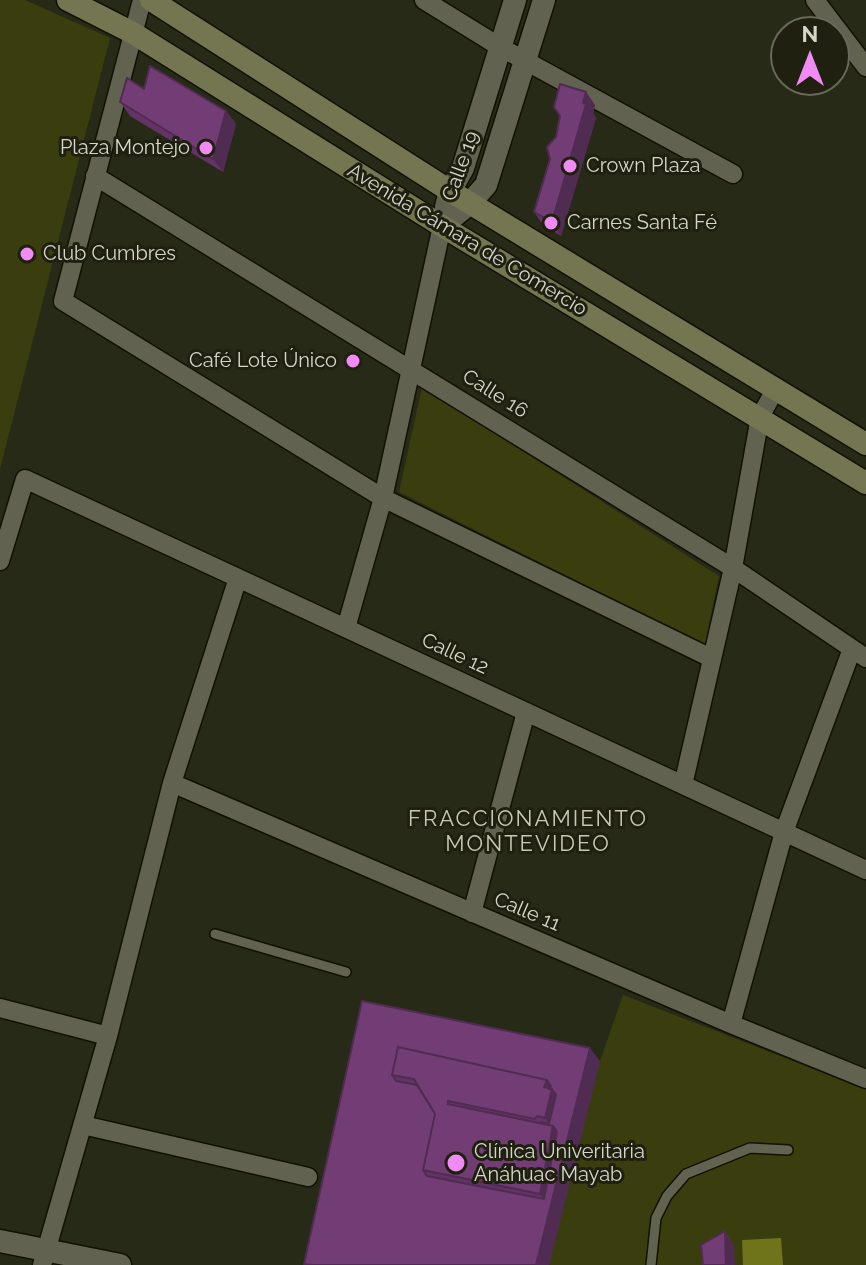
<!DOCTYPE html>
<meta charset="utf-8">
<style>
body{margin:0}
#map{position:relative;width:866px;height:1265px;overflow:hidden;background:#282a18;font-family:Raleway,sans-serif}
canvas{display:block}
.north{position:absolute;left:770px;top:16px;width:80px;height:80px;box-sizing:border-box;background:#1f200f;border:2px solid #67695a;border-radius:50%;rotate:0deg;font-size:22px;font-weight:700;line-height:32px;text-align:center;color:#d4d6cb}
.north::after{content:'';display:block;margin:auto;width:28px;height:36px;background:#f08bf5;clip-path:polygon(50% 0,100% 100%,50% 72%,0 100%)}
</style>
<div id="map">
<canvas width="866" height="1265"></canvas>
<div class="north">N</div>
</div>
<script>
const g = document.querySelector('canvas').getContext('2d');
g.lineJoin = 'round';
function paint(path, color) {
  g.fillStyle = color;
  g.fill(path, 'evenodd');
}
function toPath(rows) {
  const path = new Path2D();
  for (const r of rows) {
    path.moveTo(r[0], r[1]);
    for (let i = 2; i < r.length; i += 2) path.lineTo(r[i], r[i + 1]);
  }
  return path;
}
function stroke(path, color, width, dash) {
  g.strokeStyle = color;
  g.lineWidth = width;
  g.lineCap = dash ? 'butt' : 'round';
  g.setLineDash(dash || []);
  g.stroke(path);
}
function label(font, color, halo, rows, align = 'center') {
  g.font = font + ' Raleway,sans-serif';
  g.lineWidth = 6;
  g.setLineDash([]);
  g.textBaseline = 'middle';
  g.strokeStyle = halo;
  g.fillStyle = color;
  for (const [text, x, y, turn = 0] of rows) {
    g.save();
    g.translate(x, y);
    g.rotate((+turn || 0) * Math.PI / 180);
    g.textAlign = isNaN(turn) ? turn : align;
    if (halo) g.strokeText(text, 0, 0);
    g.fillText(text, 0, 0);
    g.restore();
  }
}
const green = toPath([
 [0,0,25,0,110,38,0,469],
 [422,387,719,576,705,645,399,492],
 [623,995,866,1089,866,1265,549,1265,600,1061]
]);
const water = toPath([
 [781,1238,783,1265,743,1265,742,1240]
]);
const service = toPath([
 [215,934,346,972],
 [651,1265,656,1218,667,1196,686,1174,750,1148,788,1150]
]);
const minor = toPath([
 [142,0,63,301,383,498,711,658],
 [424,0,500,47,733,174],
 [815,0,866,67],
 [95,176,733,568,866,658],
 [0,561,25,479,866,870],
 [346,628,383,498,442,226],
 [172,783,731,1024,866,1079],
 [683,785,733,568,760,417,776,388],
 [472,913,526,712],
 [0,1008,108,1036],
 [731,1024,784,832,852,649],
 [83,1125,308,1177],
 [42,1265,108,1036,172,783,238,578]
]);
const tertiary = toPath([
 [446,207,450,191,463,168,515,0],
 [442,226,470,203,486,185,544,0],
 [0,1241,120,1265]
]);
const secondary = toPath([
 [68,0,133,33,442,226,866,483],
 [151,0,450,191,866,444]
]);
const wall = toPath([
 [144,89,226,111,236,124,223,172,130,116,120,102],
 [586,92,595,105,593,113,596,118,561,236,543,225,534,212,556,137],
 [362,1001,600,1061,549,1265,305,1265,304,1264]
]);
const shadedWall = toPath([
 [586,92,595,105,593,113,596,118,561,236,552,222],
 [226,111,236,124,223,172,213,159],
 [590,1048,600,1061,549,1265,536,1265,550,1208,540,1194,552,1129,545,1118,544,1087,547,1080],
 [725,1231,734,1245,735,1265,726,1265]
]);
const building = toPath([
 [150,66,226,111,213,159,120,102,127,78,144,89,150,66],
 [560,84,586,92,583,103,586,104,552,222,534,212,550,159,547,147,556,137,560,116,554,107,560,84],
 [362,1001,590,1048,536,1265,312,1265,304,1264,362,1001],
 [398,1047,547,1080,551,1086,549,1089,552,1089,556,1095,549,1124,541,1122,540,1123,553,1126,557,1132,544,1199,427,1176,423,1170,435,1114,417,1085,396,1081,392,1075,398,1047],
 [398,1047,547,1080,544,1087,552,1089,545,1118,537,1116,535,1119,448,1101,448,1104,553,1126,540,1194,423,1170,435,1114,414,1079,392,1075,398,1047],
 [725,1231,726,1265,703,1265,701,1245,725,1231]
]);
const markers = [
 [206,148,8,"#f08bf5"],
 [570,166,8,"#f08bf5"],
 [551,223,8,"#f08bf5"],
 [27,254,8,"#f08bf5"],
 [353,361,8,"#f08bf5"],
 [456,1163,10,"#f08bf5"]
];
const poiNames = [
 ["Plaza Montejo",190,148,"right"],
 ["Crown Plaza",586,166],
 ["Carnes Santa Fé",567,223],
 ["Club Cumbres",43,254],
 ["Café Lote Único",337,361,"right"],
 ["Clínica Univeritaria",474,1152],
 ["Anáhuac Mayab",474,1175]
];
const streetNames = [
 ["Calle 19",461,166,-70],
 ["Avenida Cámara de Comercio",467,240,31],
 ["Calle 16",495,394,32],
 ["Calle 12",455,654,25],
 ["Calle 11",527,912,23]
];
const neighbourhoodNames = [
 ["FRACCIONAMIENTO",528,819],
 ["MONTEVIDEO",528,844]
];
paint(green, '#3a3d0e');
paint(water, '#6f741b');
stroke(service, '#111203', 12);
stroke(minor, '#111203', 21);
stroke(tertiary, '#111203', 25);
stroke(secondary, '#111203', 25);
stroke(service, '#616350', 9);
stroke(minor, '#616350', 18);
stroke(tertiary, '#616350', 22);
stroke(secondary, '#737650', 22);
paint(wall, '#623465');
paint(shadedWall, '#502b52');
paint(building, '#723d75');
stroke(building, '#502b52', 2);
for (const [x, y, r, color] of markers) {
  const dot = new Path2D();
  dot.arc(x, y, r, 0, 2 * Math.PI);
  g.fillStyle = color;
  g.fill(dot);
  stroke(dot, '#1f200f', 3);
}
label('20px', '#d4d6cb', '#1f200f', poiNames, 'left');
label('20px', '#d4d6cb', '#1f200f', streetNames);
g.letterSpacing = '2px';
label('22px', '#c5c8b2', '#1f200f', neighbourhoodNames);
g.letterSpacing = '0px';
</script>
